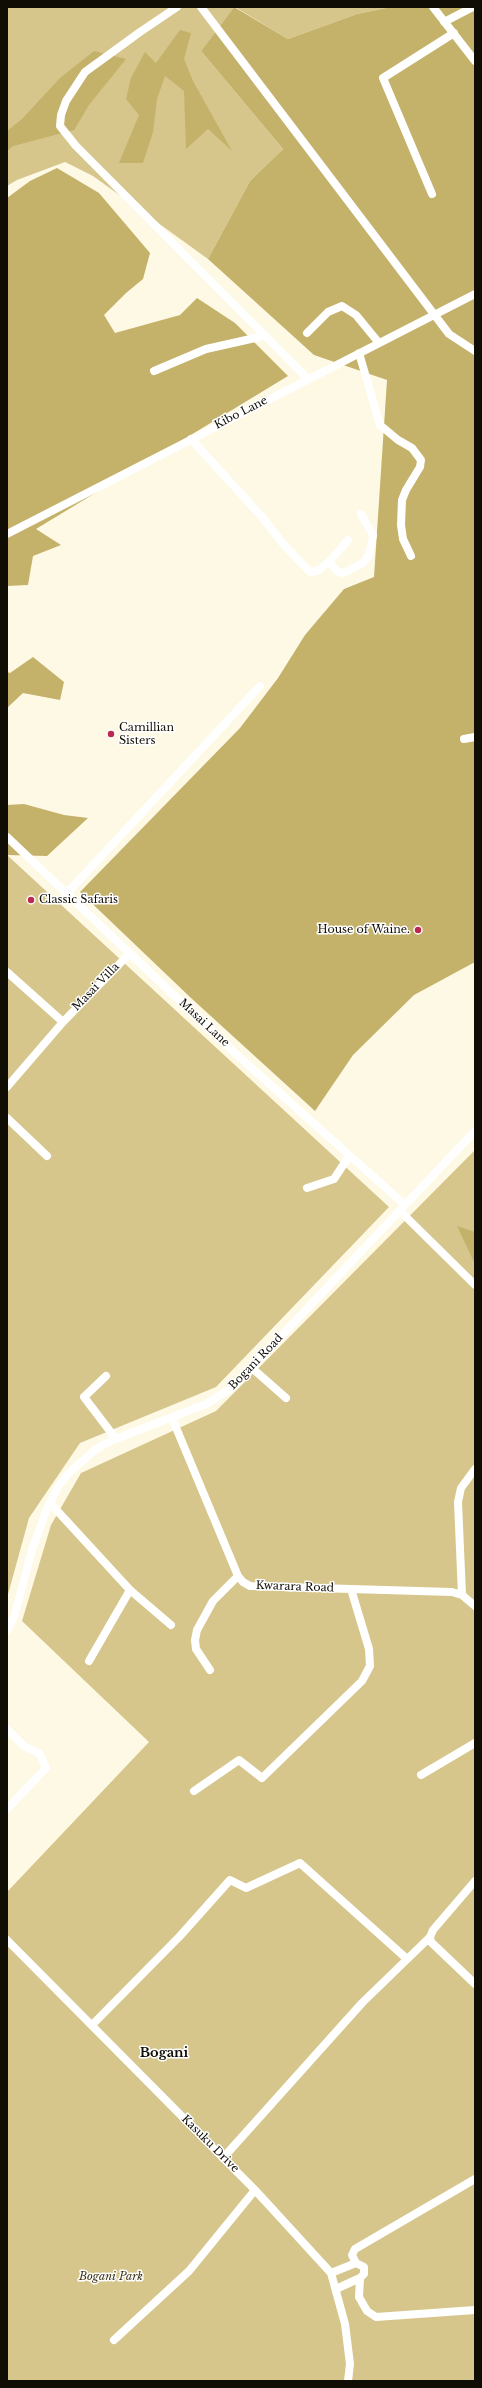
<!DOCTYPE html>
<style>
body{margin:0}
#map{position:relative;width:482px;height:2388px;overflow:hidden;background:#fef9e5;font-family:"Libre Baskerville",serif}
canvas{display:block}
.frame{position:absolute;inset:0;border:8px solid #100d04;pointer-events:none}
</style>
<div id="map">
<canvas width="482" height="2388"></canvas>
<div class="frame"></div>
</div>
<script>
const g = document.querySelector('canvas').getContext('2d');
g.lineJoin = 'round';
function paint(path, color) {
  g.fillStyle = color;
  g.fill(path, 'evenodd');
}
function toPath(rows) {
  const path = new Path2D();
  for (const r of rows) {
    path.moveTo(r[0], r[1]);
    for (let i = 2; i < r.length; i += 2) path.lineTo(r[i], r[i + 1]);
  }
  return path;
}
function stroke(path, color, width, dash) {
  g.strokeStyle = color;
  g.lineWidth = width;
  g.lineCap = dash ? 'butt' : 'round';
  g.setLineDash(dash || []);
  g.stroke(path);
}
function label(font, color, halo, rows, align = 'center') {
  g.font = font + ' "Libre Baskerville",serif';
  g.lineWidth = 3;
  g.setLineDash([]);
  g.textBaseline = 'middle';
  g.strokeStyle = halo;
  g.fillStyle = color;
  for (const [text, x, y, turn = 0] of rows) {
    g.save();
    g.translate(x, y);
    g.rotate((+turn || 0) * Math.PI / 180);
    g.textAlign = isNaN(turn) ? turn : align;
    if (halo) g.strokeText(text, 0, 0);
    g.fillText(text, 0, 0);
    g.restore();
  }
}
const green = toPath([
 [7,7,234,7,201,51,283,149,250,181,208,259,93,176,65,162,17,180,7,186],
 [235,7,391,7,357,14,288,39],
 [7,855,389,1207,216,1387,80,1443,29,1518,7,1598],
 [475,1150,475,2381,7,2381,7,1892,149,1742,22,1621,51,1525,81,1473,216,1411]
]);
const forest = toPath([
 [234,7,288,39,357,14,391,7,475,7,475,962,414,995,353,1055,315,1111,191,998,80,892,240,728,278,678,305,635,344,589,374,577,387,380,314,355,208,259,250,181,283,149,201,51],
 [180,30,191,33,184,59,193,81,232,151,208,129,186,149,184,91,165,76,157,99,153,132,143,163,119,163,139,115,126,99,131,78,145,52,156,63],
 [94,51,126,59,89,105,74,130,13,146,7,151,7,131,22,119,60,78],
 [57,168,99,193,150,253,143,279,126,293,104,315,115,333,180,315,197,298,235,323,288,376,36,529,61,545,33,556,28,585,7,586,7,198,30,181],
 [33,657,64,682,60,700,23,693,7,708,7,672,10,673],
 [24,804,64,815,88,818,47,856,7,855,7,805],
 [457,1226,475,1232,475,1264]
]);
const minor = toPath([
 [177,7,140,32,85,72,66,101,61,115,60,126,76,146,308,379],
 [201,7,449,334,475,351],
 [433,7,475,61],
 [444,22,473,7],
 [432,194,383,78,454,33],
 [307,333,328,312,342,306,356,315,379,343],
 [359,353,380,425,398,440,412,448,421,460,420,467,406,490,402,500,401,525,403,539,411,556],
 [154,371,206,349,264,336],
 [191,439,262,517,284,545,310,572,318,571,329,562,348,540],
 [7,534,475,294],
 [329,562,338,572,344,573,363,563,369,555,373,535,361,514],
 [464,739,475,737],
 [7,837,235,1053,405,1205],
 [67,893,260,686],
 [7,972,63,1022],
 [7,1087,63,1022,130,953],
 [7,1118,47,1156],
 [307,1188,334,1179,349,1156],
 [400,1211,475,1285],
 [252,1368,286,1398],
 [106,1376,84,1397,116,1439],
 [172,1418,238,1576,243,1582,250,1586,452,1592,462,1595,475,1606],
 [50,1503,130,1590,171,1625],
 [462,1595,458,1502,461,1488,475,1469],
 [7,1630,14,1617,32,1550,46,1511,59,1485,69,1473,96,1449,113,1440,206,1404,232,1388,475,1131],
 [89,1661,130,1590],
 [210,1670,196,1649,195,1640,197,1630,213,1601,238,1576],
 [7,1729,24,1746,40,1754,46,1768,7,1809],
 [421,1775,475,1743],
 [194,1791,239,1760,262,1778,362,1681,370,1666,369,1649,351,1589],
 [475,1881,433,1930,430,1937,431,1942,475,1984],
 [7,1940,255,2190,331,2273,345,2324,350,2364,348,2381],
 [92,2025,180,1936,230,1880,246,1888,300,1863,407,1959],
 [223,2158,362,2003,430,1937],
 [356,2263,352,2255,355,2249,475,2179],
 [331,2273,356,2263,364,2267,364,2274,360,2278,336,2289],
 [360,2278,359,2297,367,2311,376,2317,475,2310],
 [114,2340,189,2271,255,2190]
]);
const markers = [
 [111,734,4,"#ba2a50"],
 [31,900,4,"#ba2a50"],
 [418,930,4,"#ba2a50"]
];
const streetNames = [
 ["Kibo Lane",241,413,-27],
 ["Masai Villa",96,987,-46],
 ["Masai Lane",204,1023,43],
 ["Bogani Road",256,1362,-46],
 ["Kwarara Road",295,1587,2],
 ["Kasuku Drive",210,2144,45]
];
const poiNames = [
 ["Camillian",119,728],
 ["Sisters",119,741],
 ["Classic Safaris",39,900],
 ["House of Waine.",410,930,"right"]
];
const parkNames = [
 ["Bogani Park",111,2277]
];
const quarterNames = [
 ["Bogani",164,2053]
];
paint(green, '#d6c68b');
paint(forest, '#c4b16a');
stroke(minor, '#fff', 8);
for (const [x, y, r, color] of markers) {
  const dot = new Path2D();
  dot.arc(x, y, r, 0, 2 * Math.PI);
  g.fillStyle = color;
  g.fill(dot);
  stroke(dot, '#fff', 1.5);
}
label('11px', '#100d04', '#fff', streetNames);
label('11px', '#100d04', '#fff', poiNames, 'left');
label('italic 11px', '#3b3212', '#fff', parkNames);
label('bold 13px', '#100d04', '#fff', quarterNames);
</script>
